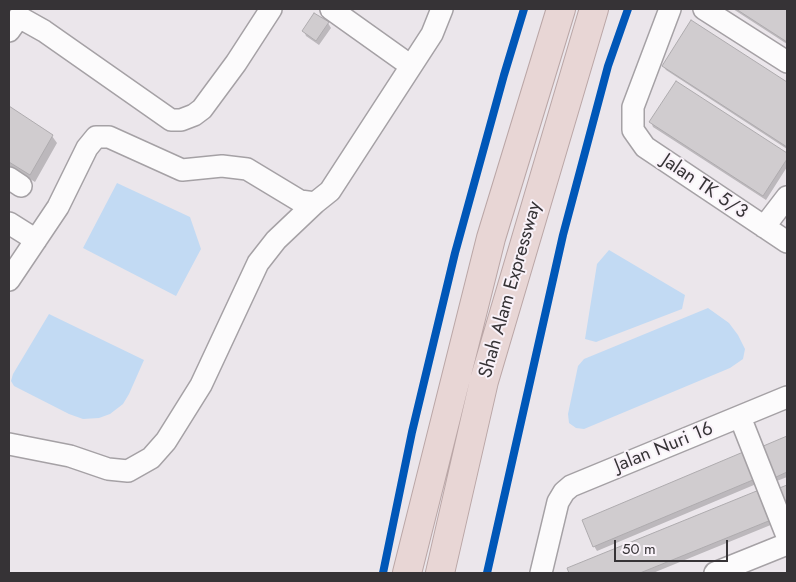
<!DOCTYPE html>
<style>
body{margin:0}
#map{position:relative;width:796px;height:582px;overflow:hidden;background:#ebe6eb;font-family:Jost,sans-serif}
canvas{display:block}
.frame{position:absolute;inset:0;border:10px solid #363336;pointer-events:none}
.scale{position:absolute;left:614px;top:540px;width:114px;height:22px;box-sizing:border-box;border:2px solid #363336;border-top:0;padding-left:6px;font-size:15px;line-height:18px;white-space:nowrap;color:#363336;-webkit-text-stroke:4px #f9f2f9;paint-order:stroke}
</style>
<div id="map">
<canvas width="796" height="582"></canvas>
<div class="frame"></div>
<div class="scale">50 m</div>
</div>
<script>
const g = document.querySelector('canvas').getContext('2d');
g.lineJoin = 'round';
function paint(path, color) {
  g.fillStyle = color;
  g.fill(path, 'evenodd');
}
function toPath(rows) {
  const path = new Path2D();
  for (const r of rows) {
    path.moveTo(r[0], r[1]);
    for (let i = 2; i < r.length; i += 2) path.lineTo(r[i], r[i + 1]);
  }
  return path;
}
function stroke(path, color, width, dash) {
  g.strokeStyle = color;
  g.lineWidth = width;
  g.lineCap = dash ? 'butt' : 'round';
  g.setLineDash(dash || []);
  g.stroke(path);
}
function label(font, color, halo, rows, align = 'center') {
  g.font = font + ' Jost,sans-serif';
  g.lineWidth = 4;
  g.setLineDash([]);
  g.textBaseline = 'middle';
  g.strokeStyle = halo;
  g.fillStyle = color;
  for (const [text, x, y, turn = 0] of rows) {
    g.save();
    g.translate(x, y);
    g.rotate((+turn || 0) * Math.PI / 180);
    g.textAlign = isNaN(turn) ? turn : align;
    if (halo) g.strokeText(text, 0, 0);
    g.fillText(text, 0, 0);
    g.restore();
  }
}
const water = toPath([
 [117,183,190,217,201,249,176,296,83,248],
 [609,250,685,295,682,309,596,342,585,339,597,264],
 [708,308,729,323,738,335,745,349,743,359,730,368,584,429,576,428,569,423,568,414,578,366,584,359],
 [49,314,144,360,129,394,123,404,110,414,99,418,83,419,69,414,14,386,11,381,13,374]
]);
const shadow = toPath([
 [733,9,787,9,787,44],
 [314,14,328,23,331,28,319,45,306,36,304,31],
 [691,22,787,84,787,149,666,70,663,66],
 [677,83,787,155,787,167,766,200,653,127,651,122],
 [10,107,52,136,57,143,35,182,9,166],
 [787,438,787,477,777,481,763,448],
 [748,452,761,482,597,551,594,546],
 [764,489,778,522,653,573,571,573,569,569]
]);
const building = toPath([
 [736,9,787,9,787,42,736,9],
 [314,13,329,22,316,41,302,31,314,13],
 [691,20,787,82,787,147,662,66,691,20],
 [676,81,787,153,787,159,763,196,649,122,676,81],
 [9,106,53,135,30,175,9,162,9,106],
 [787,436,787,472,774,478,761,447,787,436],
 [748,450,760,477,593,547,582,520,748,450],
 [787,485,787,514,777,489,787,485],
 [764,488,776,518,640,573,569,573,567,568,764,488]
]);
const minor = toPath([
 [331,9,411,66],
 [670,9,633,107,633,130,645,147,787,242],
 [704,9,787,62],
 [9,31,19,17,44,31,171,120,181,120,194,115,202,109,236,63,271,9],
 [9,178,21,186],
 [9,223,36,240],
 [764,227,787,197],
 [9,280,58,207,87,148,96,137,109,137,182,170,222,166,247,169,300,201,315,203,330,191,432,34,442,9],
 [740,417,787,536],
 [9,444,70,456,108,469,128,471,151,458,166,441,201,385,258,263,276,240,315,203],
 [541,573,558,502,564,492,571,486,787,397],
 [715,573,787,544]
]);
const highway = toPath([
 [407,573,491,238,561,9],
 [440,573,484,381,594,9]
]);
const cycleway = toPath([
 [383,573,412,432,455,253,504,75,524,9],
 [487,573,563,235,608,66,628,9]
]);
const streetNames = [
 ["Jalan TK 5/3",704,187,34],
 ["Shah Alam Expressway",511,290,-74],
 ["Jalan Nuri 16",664,448,-22]
];
paint(water, '#c2daf3');
paint(shadow, '#0003');
paint(building, '#d0cccf');
stroke(building, '#aeabae', 1);
stroke(minor, '#a5a1a5', 24);
stroke(highway, '#baa6a6', 30);
stroke(minor, '#fcfbfc', 21);
stroke(highway, '#e8d6d5', 28);
stroke(cycleway, '#0057b8', 8);
label('19px', '#363336', '#f9f2f9', streetNames);
</script>
